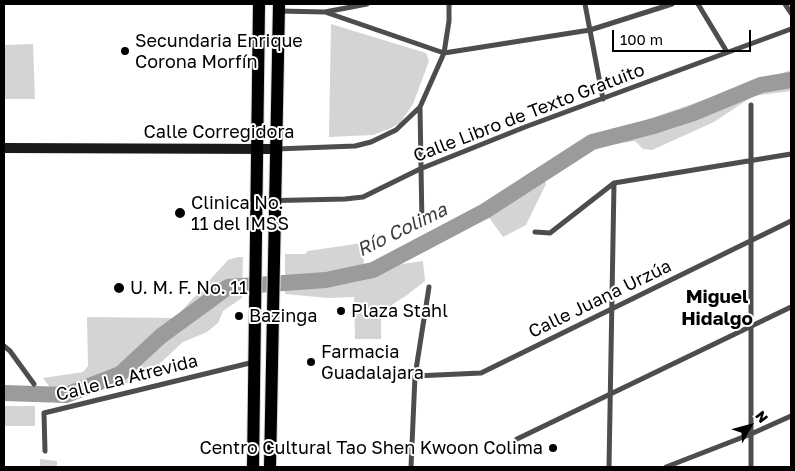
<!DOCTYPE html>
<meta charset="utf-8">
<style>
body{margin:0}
#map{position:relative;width:795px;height:471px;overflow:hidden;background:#fff;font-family:"Golos Text",sans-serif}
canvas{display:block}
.frame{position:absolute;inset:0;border:5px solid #000;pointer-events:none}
.north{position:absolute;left:725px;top:401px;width:50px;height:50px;-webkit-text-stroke:4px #fff;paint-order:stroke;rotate:52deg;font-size:14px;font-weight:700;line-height:20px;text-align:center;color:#000}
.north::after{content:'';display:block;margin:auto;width:18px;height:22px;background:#000;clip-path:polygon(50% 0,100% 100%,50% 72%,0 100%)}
.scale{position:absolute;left:612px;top:30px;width:139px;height:22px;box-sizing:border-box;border:2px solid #000;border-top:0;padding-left:6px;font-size:15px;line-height:18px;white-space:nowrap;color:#000;-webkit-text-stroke:4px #fff;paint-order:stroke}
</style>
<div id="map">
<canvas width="795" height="471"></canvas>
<div class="frame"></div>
<div class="north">N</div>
<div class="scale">100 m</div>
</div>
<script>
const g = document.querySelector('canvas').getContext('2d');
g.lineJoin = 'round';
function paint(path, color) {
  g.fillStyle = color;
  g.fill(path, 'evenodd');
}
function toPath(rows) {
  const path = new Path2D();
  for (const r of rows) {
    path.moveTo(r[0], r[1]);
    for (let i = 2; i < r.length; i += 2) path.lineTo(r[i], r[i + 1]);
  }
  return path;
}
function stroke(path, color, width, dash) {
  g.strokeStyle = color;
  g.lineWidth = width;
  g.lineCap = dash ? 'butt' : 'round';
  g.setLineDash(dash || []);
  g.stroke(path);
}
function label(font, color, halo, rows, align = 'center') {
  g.font = font + ' "Golos Text",sans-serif';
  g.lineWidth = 4;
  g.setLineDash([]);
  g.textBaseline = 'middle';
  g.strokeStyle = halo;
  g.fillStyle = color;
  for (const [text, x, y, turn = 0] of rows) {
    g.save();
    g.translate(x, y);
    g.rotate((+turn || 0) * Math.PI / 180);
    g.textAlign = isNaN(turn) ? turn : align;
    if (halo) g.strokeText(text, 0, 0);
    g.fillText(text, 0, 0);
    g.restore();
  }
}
const green = toPath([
 [331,24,426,53,429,61,413,104,400,123,389,129,373,135,329,137],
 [33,44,35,99,4,99,4,45],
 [791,70,791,91,753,96,714,122,652,150,643,149,635,141,610,145,602,135],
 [539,167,546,184,526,225,503,237,483,209,485,203],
 [362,243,365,276,402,264,423,261,425,281,407,295,381,312,381,339,355,339,354,297,328,298,285,294,285,254,305,254,308,251],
 [238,257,243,257,242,298,223,311,218,323,207,332,183,342,156,367,127,383,60,401,43,378,83,372,88,366,87,317,175,318,228,260],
 [4,406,35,406,35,426,4,426],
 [40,459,57,461,57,467,40,467]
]);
const river = toPath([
 [4,393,66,395,120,374,161,336,228,287,326,280,373,270,485,211,592,142,654,126,691,114,761,85,791,80]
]);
const street = toPath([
 [585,4,603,99],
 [698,4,727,52],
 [785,4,791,13],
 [279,11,325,12,367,4],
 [325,12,444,53,590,30,672,4],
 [751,105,751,467],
 [276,149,355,146,371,142,396,130,420,107],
 [256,201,345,199,363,197,420,169,525,127,791,29],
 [422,225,420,107,444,53,449,21,449,4],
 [535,232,550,233,614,183,791,154],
 [4,346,10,351,34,384],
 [415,376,481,373,791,221],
 [517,439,791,307],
 [45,451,44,413,254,362],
 [411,467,415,376,429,287],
 [609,467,614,183],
 [666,467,751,434,791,416]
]);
const secondary = toPath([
 [4,148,275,149]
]);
const primary = toPath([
 [253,467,259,4],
 [270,467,279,4]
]);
const markers = [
 [125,51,5,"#000"],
 [180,213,6,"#000"],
 [119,288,6,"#000"],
 [341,311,5,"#000"],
 [239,316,5,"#000"],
 [311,362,5,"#000"],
 [553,448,5,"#000"]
];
const poiNames = [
 ["Secundaria Enrique",135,41],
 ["Corona Morfín",135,62],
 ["Clinica No.",191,203],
 ["11 del IMSS",191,224],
 ["U. M. F. No. 11",130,288],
 ["Plaza Stahl",351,311],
 ["Bazinga",249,316],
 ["Farmacia",321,352],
 ["Guadalajara",321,373],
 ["Centro Cultural Tao Shen Kwoon Colima",543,448,"right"]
];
const streetNames = [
 ["Calle Libro de Texto Gratuito",529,113,-21],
 ["Calle Corregidora",219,132],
 ["Calle Juana Urzúa",600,299,-26],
 ["Calle La Atrevida",127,378,-14]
];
const waterNames = [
 ["Río Colima",402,230,-26]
];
const neighbourhoodNames = [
 ["Miguel",717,297],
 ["Hidalgo",717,319]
];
paint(green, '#d4d4d4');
stroke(river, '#9b9b9b', 16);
stroke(primary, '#dbdbdb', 14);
stroke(street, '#4d4d4d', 5);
stroke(secondary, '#1a1a1a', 10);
stroke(primary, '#000', 12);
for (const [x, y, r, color] of markers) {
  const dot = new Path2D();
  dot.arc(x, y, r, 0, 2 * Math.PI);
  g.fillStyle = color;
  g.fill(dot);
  stroke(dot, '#fff', 2);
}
label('18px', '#000', '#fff', poiNames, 'left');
label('18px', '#000', '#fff', streetNames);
label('italic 19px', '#3c3c3c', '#fff', waterNames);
label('bold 19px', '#000', '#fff', neighbourhoodNames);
</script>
